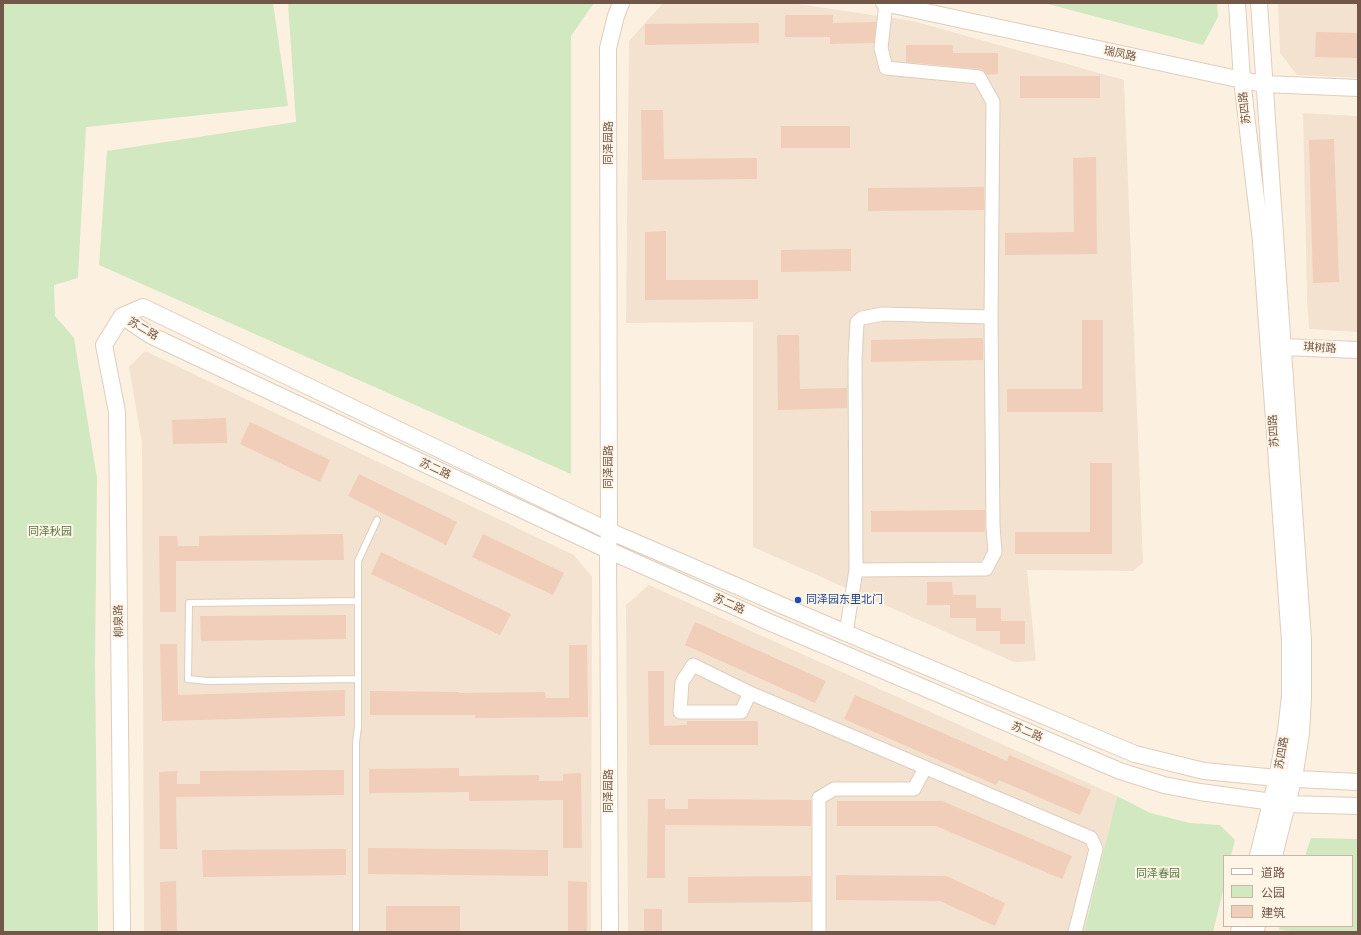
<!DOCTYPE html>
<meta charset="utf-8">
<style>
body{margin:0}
#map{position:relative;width:1361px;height:935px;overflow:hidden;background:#fcf1e1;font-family:Figtree,"Noto Sans SC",sans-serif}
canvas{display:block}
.frame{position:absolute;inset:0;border:4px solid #725648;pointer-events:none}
.legend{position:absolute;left:1223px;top:855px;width:130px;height:72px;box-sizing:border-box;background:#fff5e6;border:1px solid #c7b5a7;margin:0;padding:5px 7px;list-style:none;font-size:12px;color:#725648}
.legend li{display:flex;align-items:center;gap:8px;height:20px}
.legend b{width:20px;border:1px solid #c7b5a7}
</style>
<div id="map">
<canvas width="1361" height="935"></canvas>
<div class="frame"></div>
<ul class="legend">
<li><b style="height:5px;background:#fff"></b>道路</li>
<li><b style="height:11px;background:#d1e8c0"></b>公园</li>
<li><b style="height:11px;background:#f0ceb9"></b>建筑</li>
</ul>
</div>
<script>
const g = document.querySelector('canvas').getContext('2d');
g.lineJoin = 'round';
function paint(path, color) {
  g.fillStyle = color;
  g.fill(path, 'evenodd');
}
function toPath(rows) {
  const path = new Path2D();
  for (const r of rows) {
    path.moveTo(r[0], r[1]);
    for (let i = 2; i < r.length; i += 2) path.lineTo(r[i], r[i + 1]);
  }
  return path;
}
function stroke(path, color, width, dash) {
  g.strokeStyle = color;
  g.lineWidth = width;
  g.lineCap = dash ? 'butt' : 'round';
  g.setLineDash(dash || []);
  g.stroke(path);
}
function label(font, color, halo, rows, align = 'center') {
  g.font = font + ' Figtree,"Noto Sans SC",sans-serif';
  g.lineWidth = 4;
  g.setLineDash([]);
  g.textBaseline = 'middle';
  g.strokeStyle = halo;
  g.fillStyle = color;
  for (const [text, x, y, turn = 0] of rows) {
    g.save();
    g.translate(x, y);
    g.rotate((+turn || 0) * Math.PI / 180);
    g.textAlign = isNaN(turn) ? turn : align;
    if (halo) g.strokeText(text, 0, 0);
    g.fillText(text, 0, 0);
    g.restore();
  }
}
const residential = toPath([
 [663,3,791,3,913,21,1124,80,1143,563,1133,571,1027,570,1036,661,1014,662,753,547,753,322,626,323,629,41],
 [1278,3,1358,3,1358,78,1297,75,1280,53],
 [1303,113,1358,116,1358,332,1309,329,1307,297],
 [145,351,574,555,592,577,591,932,144,932,142,443,129,367],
 [649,585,1117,796,1084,932,628,932,626,605]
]);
const green = toPath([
 [3,3,273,3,288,106,86,127,78,278,54,285,55,316,74,338,97,478,95,663,98,932,3,932],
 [288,3,594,3,571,36,571,474,99,265,107,151,296,122],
 [1044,3,1217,3,1218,17,1203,45],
 [1117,796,1150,813,1190,823,1220,825,1235,840,1231,856,1224,856,1224,887,1213,932,1084,932],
 [1311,838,1358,839,1358,932,1304,932,1279,930,1280,926,1352,926,1352,856,1305,856]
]);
const building = toPath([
 [785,15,833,15,833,23,876,22,874,43,830,44,830,37,785,37],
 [759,23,759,43,645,45,645,24],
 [1316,32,1358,33,1358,58,1315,57],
 [906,45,953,45,953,53,998,53,998,74,987,75,984,71,980,69,906,62],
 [1020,76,1100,76,1100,98,1020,98],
 [641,110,663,110,664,159,757,158,757,179,642,180],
 [781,126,850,126,850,148,781,148],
 [1334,139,1339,282,1313,283,1309,140],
 [1096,157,1097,254,1005,255,1005,233,1074,232,1073,158],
 [984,187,984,210,868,211,868,188],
 [666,231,666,280,758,280,758,299,645,300,645,232],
 [851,249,851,271,781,272,781,250],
 [1082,320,1103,320,1103,412,1007,412,1007,389,1082,389],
 [777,335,799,335,800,389,847,388,847,408,778,410],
 [983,338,983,360,871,362,871,340],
 [226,418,227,443,173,444,172,420],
 [250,422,330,460,320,482,240,444],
 [1090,463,1112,463,1112,554,1015,554,1015,532,1090,532],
 [359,474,457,522,446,545,348,496],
 [985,510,985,532,871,532,871,511],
 [343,534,344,560,176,561,176,612,160,612,159,536,177,536,178,546,199,546,199,536],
 [483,534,564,573,553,595,472,557],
 [381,552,511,614,500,635,371,574],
 [927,582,952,582,953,595,976,595,976,608,1001,608,1001,621,1025,621,1025,644,1000,644,1000,631,976,631,976,618,950,618,950,605,927,605],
 [346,615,346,639,201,641,200,616],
 [695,622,826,681,815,703,685,645],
 [160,644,177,644,178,695,345,690,345,716,162,721],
 [569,645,587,645,588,717,475,718,475,715,370,715,370,691,459,692,459,693,545,692,546,698,569,698],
 [648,671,664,671,664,726,687,725,687,721,758,721,758,745,649,745],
 [855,695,1007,761,1009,755,1091,790,1080,815,999,780,996,785,844,719],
 [459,768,459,776,539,775,539,781,563,781,563,774,581,773,582,848,563,848,563,800,469,801,469,792,369,793,369,769],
 [344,770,344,795,176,797,177,849,160,849,159,772,177,771,177,784,200,784,200,771],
 [648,799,665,799,665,809,688,809,688,799,811,800,811,826,665,825,665,878,647,878],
 [837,801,942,801,1072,856,1062,879,936,826,837,826],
 [368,848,548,850,548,876,368,874],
 [346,849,346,875,203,877,202,850],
 [836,875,946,876,1005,903,995,926,940,901,836,900],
 [811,876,811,902,688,903,688,877],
 [176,881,177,932,161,932,160,882],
 [568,881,587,882,587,932,568,932],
 [386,906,460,906,460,932,386,932],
 [644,909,662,909,662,932,644,932]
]);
const service = toPath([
 [358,601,189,603,188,679,208,681,358,679],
 [356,932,356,742,358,727,358,561,377,520]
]);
const minor = toPath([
 [856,570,986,569,995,552,993,526,991,317,993,102,979,77,886,68,881,48,886,3],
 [846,633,856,570,855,360,857,322,862,318,883,314,991,317],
 [750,693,741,712,680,712,682,682,693,665,750,693,1091,838,1096,849,1075,932],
 [819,932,819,798,834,789,914,789,925,768]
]);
const tertiary = toPath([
 [884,3,1242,80,1264,84,1358,88],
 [1237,3,1242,80,1261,241,1290,641,1290,696,1286,731,1277,778,1258,856],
 [1259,3,1303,640,1303,697,1301,733,1295,772,1274,856],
 [122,316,150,335,608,550,769,622,1120,771,1164,785,1200,792,1287,804,1358,806],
 [122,316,143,307,609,531,846,633,1135,754,1204,771,1277,778,1358,782],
 [122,316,104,345,117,412,122,932],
 [1283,347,1358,350],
 [610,932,608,550,609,531,608,48,616,16,621,3],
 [1239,932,1240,926],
 [1255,932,1257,926]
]);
const markers = [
 [798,600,4,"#1a4fb4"]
];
const streetNames = [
 ["瑞凤路",1120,54,12],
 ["苏四路",1245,108,-96],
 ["同泽园路",609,143,-90],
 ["苏二路",143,329,30],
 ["琪树路",1320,348,3],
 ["苏四路",1274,431,-94],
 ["同泽园路",609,467,-90],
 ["苏二路",435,469,25],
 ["苏二路",729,604,24],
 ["柳泉路",119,621,-91],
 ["苏二路",1027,732,23],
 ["苏四路",1282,753,-80],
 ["同泽园路",609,791,-90]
];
const parkNames = [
 ["同泽秋园",50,532],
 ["同泽春园",1158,874]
];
const transitNames = [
 ["同泽园东里北门",806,600]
];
paint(residential, '#f3e2cf');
paint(green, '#d1e8c0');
paint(building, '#f0ceb9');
stroke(service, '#dfcdbd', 8);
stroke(minor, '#dfcdbd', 15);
stroke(tertiary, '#dfcdbd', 18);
stroke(service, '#fff', 6);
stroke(minor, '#fff', 13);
stroke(tertiary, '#fff', 16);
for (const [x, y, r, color] of markers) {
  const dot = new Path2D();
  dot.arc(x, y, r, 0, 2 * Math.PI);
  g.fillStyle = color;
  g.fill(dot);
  stroke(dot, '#fff5e6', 1.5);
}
label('11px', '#725648', '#fff5e6', streetNames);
label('11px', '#527841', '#fff5e6', parkNames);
label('11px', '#164399', '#fff5e6', transitNames, 'left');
</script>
